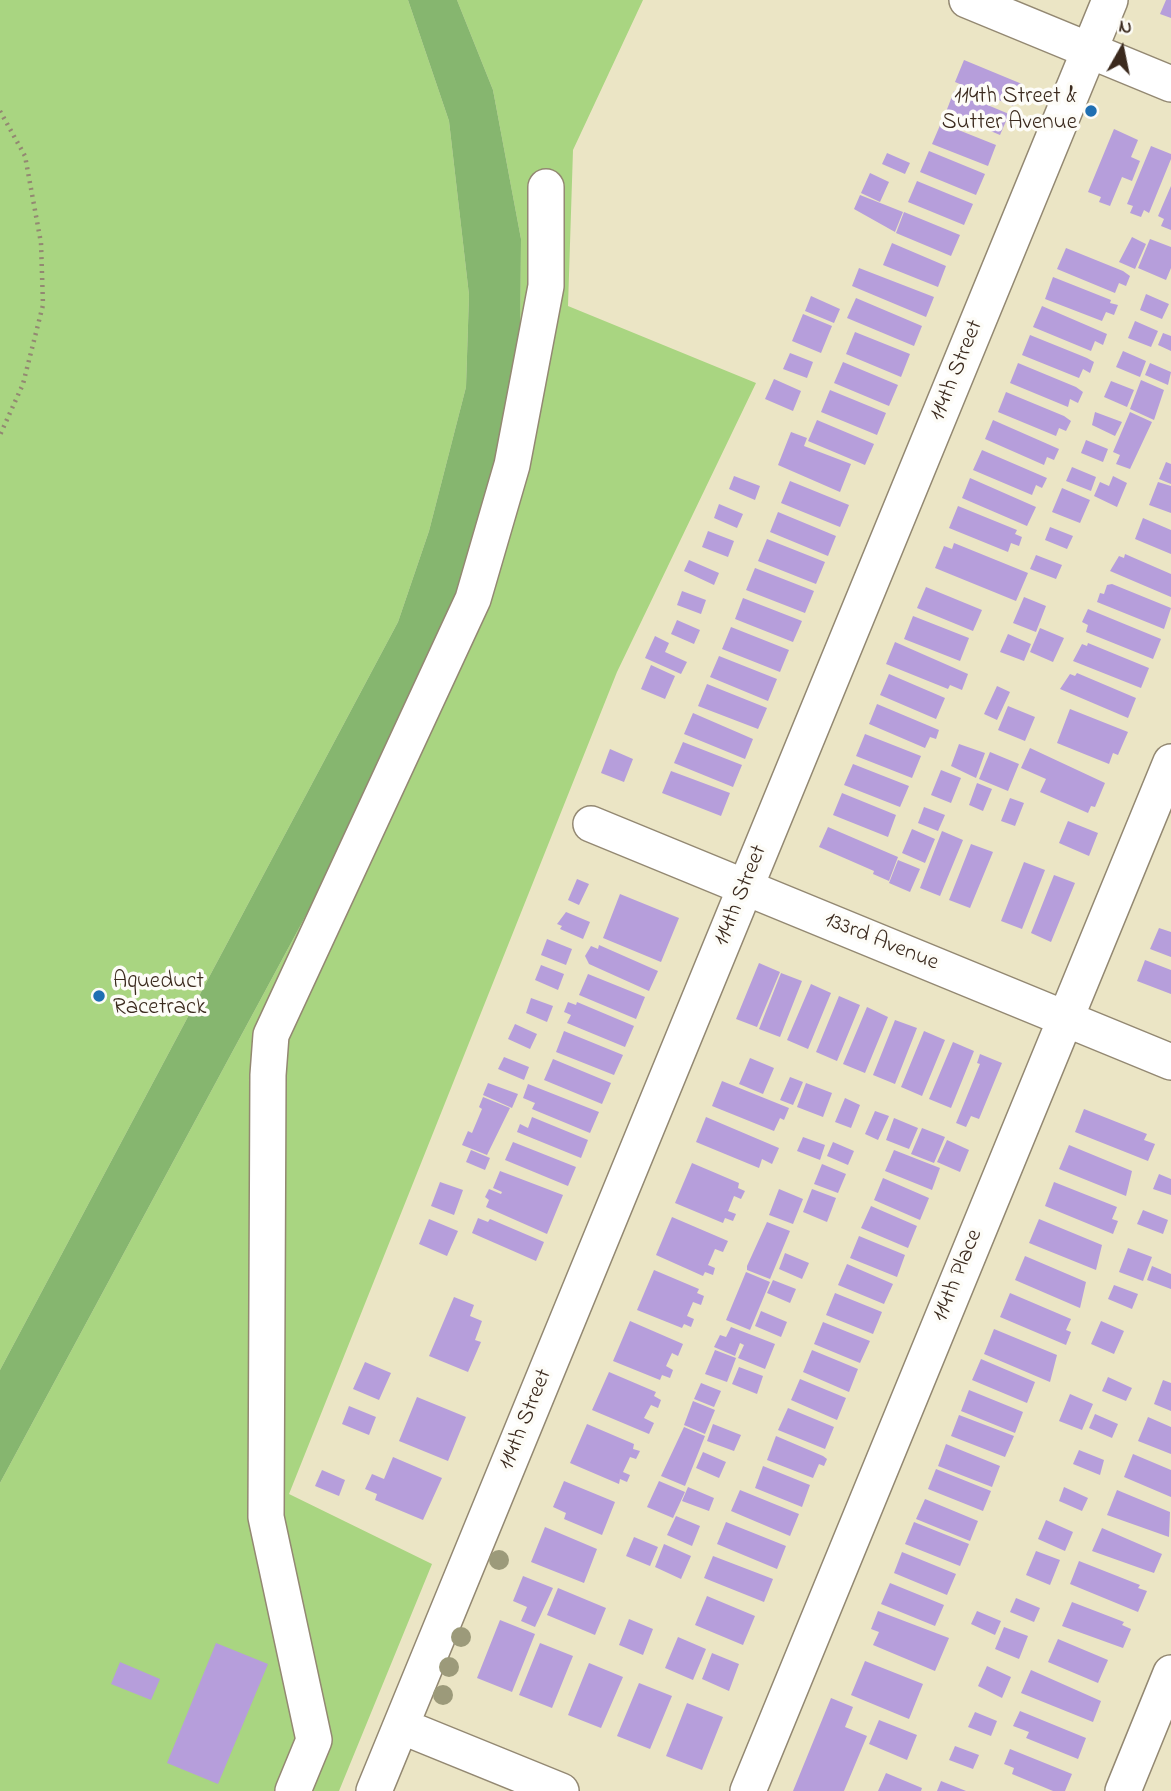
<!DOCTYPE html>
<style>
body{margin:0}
#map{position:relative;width:1171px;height:1791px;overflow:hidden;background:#ebe5c5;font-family:"Indie Flower",sans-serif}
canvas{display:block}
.north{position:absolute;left:1087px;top:14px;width:70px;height:70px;-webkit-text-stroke:5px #fdfcf7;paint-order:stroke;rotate:9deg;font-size:19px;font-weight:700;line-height:28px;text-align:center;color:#3b2a1e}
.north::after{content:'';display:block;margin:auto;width:24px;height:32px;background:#3b2a1e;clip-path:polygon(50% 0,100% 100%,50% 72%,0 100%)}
</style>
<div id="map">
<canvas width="1171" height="1791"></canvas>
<div class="north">N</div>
</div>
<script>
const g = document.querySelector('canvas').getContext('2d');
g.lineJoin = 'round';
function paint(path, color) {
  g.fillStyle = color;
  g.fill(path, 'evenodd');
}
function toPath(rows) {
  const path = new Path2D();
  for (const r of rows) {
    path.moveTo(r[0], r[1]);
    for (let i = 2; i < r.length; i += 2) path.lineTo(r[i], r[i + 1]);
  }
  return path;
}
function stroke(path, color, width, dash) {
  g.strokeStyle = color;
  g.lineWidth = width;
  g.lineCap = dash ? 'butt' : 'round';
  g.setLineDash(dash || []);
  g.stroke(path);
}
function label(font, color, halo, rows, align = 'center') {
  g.font = font + ' "Indie Flower",sans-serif';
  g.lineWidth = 7;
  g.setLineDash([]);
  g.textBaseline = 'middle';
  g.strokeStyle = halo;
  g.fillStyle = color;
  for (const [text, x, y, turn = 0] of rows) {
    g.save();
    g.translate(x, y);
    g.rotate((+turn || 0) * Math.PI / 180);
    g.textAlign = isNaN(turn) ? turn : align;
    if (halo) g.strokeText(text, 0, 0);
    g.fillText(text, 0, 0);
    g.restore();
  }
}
const green = toPath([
 [0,0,408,0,449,121,469,295,466,387,429,531,398,622,0,1370],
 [457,0,643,0,573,150,568,306,756,383,617,672,289,1494,432,1564,339,1791,0,1791,0,1483,374,789,520,358,521,239,493,90]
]);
const forest = toPath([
 [408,0,457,0,493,90,521,239,520,358,466,590,374,789,0,1483,0,1370,398,622,429,531,466,387,469,295,449,121]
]);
const building = toPath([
 [1166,0,1171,0,1171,18,1160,14],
 [964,60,1022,84,1013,106,955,82],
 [954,91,1009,114,1000,135,946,112],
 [941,123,996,145,988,166,932,144],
 [1114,129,1138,140,1131,157,1140,161,1132,181,1122,177,1110,206,1099,202,1101,197,1088,192],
 [1151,146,1171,154,1171,159,1149,213,1144,210,1141,217,1130,213,1133,206,1127,204],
 [929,151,985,174,976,195,920,172],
 [887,153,910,163,905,174,882,164],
 [870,173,889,182,880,202,861,193],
 [917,181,973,204,964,225,908,202],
 [1171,186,1171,230,1161,226,1164,219,1158,216],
 [860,195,903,212,895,232,854,209],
 [904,212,960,235,951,256,896,233],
 [1132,237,1146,244,1135,269,1119,262],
 [1150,239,1171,247,1171,268,1166,280,1138,268],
 [892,243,946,266,938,287,883,265],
 [1066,248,1123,271,1130,276,1126,286,1119,283,1115,293,1057,269],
 [859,268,934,297,926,317,852,286],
 [1053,277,1111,300,1110,303,1118,305,1114,315,1106,312,1102,321,1045,299],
 [1146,294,1169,304,1162,319,1140,310],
 [811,296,840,309,834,323,805,311],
 [856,298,922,326,914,346,847,318],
 [1042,306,1107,334,1103,345,1095,341,1091,351,1033,327],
 [803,314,832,326,821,353,792,341],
 [1135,321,1158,331,1151,347,1128,338],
 [855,332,910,354,901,377,846,354],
 [1163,333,1171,336,1171,351,1158,345],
 [1030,335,1087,358,1094,362,1090,373,1083,369,1079,378,1022,355],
 [1123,351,1146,361,1140,377,1116,367],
 [790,353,813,362,807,378,783,369],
 [843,362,898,385,889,406,834,383],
 [1018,363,1076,387,1083,392,1078,403,1070,399,1068,407,1010,383],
 [1150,363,1171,372,1168,385,1145,375],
 [774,379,801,391,793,411,765,399],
 [1141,380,1164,390,1154,420,1130,409],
 [1111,381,1134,390,1127,407,1104,397],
 [830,390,886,413,877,435,821,412],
 [1006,392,1064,416,1071,421,1066,431,1059,428,1056,436,998,412],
 [1095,412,1122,422,1115,436,1092,425],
 [1130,412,1152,422,1130,469,1116,464,1120,455,1113,452],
 [817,420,874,444,865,465,808,441],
 [993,420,1059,449,1054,460,1047,457,1044,465,985,439],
 [791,432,807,438,804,446,851,464,840,492,778,465],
 [1086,440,1108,449,1103,462,1081,453],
 [982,450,1047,478,1042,488,1036,485,1032,495,973,470],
 [1166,462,1171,464,1171,484,1159,479],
 [1072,467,1096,477,1091,491,1066,481],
 [734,476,760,486,755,500,729,489],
 [1113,476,1127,483,1117,507,1094,496,1100,482,1109,486],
 [970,478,1036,507,1027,526,962,498],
 [790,481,849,505,840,527,781,503],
 [1158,482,1171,486,1171,513,1149,505],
 [1062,488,1090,500,1080,523,1052,512],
 [719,504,743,514,737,528,714,518],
 [958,506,1017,530,1015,534,1022,537,1019,546,1011,543,1008,552,949,528],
 [778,512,836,536,828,556,770,532],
 [1143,518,1171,530,1171,554,1135,539],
 [1050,527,1073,536,1067,549,1045,540],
 [708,531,734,541,728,557,702,547],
 [767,539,825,562,816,584,758,561],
 [954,543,1028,573,1016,601,935,568,944,546,952,549],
 [1125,554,1171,574,1171,597,1110,571,1119,556,1124,558],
 [1036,555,1062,565,1056,579,1030,569],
 [689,560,719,573,714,585,684,571],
 [755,568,814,591,805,613,746,590],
 [1112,584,1171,608,1164,629,1097,602,1100,593,1104,594,1107,585],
 [926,587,982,610,973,631,917,608],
 [682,591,706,600,701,614,677,605],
 [1024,597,1046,606,1036,632,1013,623],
 [743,598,802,621,793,642,735,619],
 [1088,609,1161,639,1153,659,1086,632,1088,625,1082,622],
 [913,616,969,638,960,661,904,639],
 [677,620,700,630,694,644,671,634],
 [731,627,789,650,780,672,722,649],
 [1040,628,1064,638,1053,662,1030,652],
 [1008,634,1031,644,1024,661,1000,652],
 [655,636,669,643,665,652,687,662,681,674,645,658],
 [895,642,968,674,962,690,950,685,948,689,886,664],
 [1088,643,1149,668,1141,688,1073,661,1082,644,1087,646],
 [719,656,777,679,768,701,710,677],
 [651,665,675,676,665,699,641,689],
 [1077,673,1136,698,1128,718,1060,689,1070,674,1075,676],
 [889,674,945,698,936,719,880,695],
 [707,684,767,708,758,729,698,706],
 [997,686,1010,692,997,720,984,714],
 [877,704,939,730,936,739,930,737,925,748,869,724],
 [1008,706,1035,717,1025,741,998,730],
 [1070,709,1128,732,1118,755,1113,753,1109,764,1057,743],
 [693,713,753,739,745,759,684,734],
 [865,734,921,756,912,778,856,756],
 [683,742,742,765,733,787,674,763],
 [959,744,985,753,976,778,951,766],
 [1030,748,1105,783,1095,807,1091,806,1088,813,1040,792,1046,779,1021,768],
 [610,749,633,759,624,782,601,773],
 [990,752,1019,764,1008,791,979,779],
 [853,764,909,786,900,807,844,785],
 [941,770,961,778,951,803,931,795],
 [671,771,730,793,721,816,662,793],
 [977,783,992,789,983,811,969,805],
 [842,793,896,815,888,837,833,815],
 [1010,798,1024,803,1015,826,1001,821],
 [924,807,945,815,938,831,918,823],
 [1068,821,1098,833,1089,856,1059,843],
 [828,827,898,857,889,881,873,874,874,871,819,847],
 [912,829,935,839,925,863,902,853],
 [942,831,963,840,940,896,920,888],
 [971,844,993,852,970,908,949,900],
 [898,860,920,869,910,892,889,883],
 [1024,862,1045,870,1022,929,1001,921],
 [1054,875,1075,883,1051,942,1031,933],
 [577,879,589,884,579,905,568,900],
 [620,894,679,918,661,962,603,938],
 [566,912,590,922,583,939,560,929,562,926,557,924],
 [1159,928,1171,932,1171,957,1150,949],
 [547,939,572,949,566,965,541,955],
 [599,945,658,971,649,991,589,964,585,956,591,946,598,949],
 [1145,960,1171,970,1171,994,1137,981],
 [759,963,780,972,757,1027,736,1019],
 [541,965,564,974,558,990,535,980],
 [781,973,802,981,780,1037,759,1029],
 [588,974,645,997,636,1019,579,995],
 [811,984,831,993,808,1049,787,1040],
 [839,996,860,1005,837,1061,816,1052],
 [531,998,553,1006,547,1022,526,1013],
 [568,1002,576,1005,577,1002,634,1026,625,1047,567,1023,571,1015,564,1012],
 [867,1007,888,1017,865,1073,843,1064],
 [895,1020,917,1028,895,1084,873,1075],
 [515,1024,537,1034,530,1049,508,1039],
 [564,1031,623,1055,614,1075,556,1052],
 [924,1031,945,1040,922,1096,901,1087],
 [953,1042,974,1051,951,1108,929,1099],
 [980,1054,1002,1063,979,1119,971,1116,966,1127,956,1123,980,1064,977,1063],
 [504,1057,529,1067,524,1080,498,1069],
 [750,1058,774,1068,763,1094,739,1084],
 [553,1059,611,1083,602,1104,544,1080],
 [790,1077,803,1082,793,1105,780,1100],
 [722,1081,789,1108,784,1120,780,1118,774,1131,712,1106],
 [488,1083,518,1094,512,1108,483,1095],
 [806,1083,832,1093,823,1117,797,1107],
 [528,1084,599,1112,590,1133,532,1109,535,1103,523,1098],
 [483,1097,510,1108,487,1155,462,1145,468,1131,472,1133,482,1109,479,1107],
 [845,1098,860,1105,851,1128,835,1122],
 [1084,1109,1147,1134,1144,1140,1155,1144,1148,1161,1075,1132],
 [875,1111,889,1116,878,1140,865,1134],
 [532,1117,588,1140,581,1158,517,1132,520,1124,528,1128],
 [706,1117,779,1148,772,1164,762,1159,759,1168,696,1142],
 [894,1118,918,1128,909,1149,886,1140],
 [922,1128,945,1137,934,1163,911,1154],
 [803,1137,825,1145,820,1160,797,1151],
 [947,1140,969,1150,960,1172,937,1162],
 [513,1142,576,1167,568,1186,505,1160],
 [833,1142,854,1151,848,1165,827,1156],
 [1069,1145,1132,1171,1126,1196,1059,1169],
 [471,1150,490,1158,485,1170,466,1162],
 [894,1150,940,1168,932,1190,885,1171],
 [692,1163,739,1183,738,1188,745,1191,741,1199,734,1196,728,1211,736,1214,733,1221,725,1218,723,1223,675,1203],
 [822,1164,846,1174,838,1193,814,1184],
 [500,1171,563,1195,547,1234,486,1207,489,1200,485,1197,489,1189,501,1194,502,1192,493,1188],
 [1159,1174,1171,1179,1171,1195,1153,1189],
 [883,1178,929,1198,920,1220,874,1200],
 [440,1182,463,1190,454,1215,431,1206],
 [1054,1182,1117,1207,1112,1219,1118,1221,1113,1234,1045,1206],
 [779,1189,803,1199,793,1224,769,1215],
 [812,1189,836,1198,827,1222,803,1212],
 [871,1206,917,1226,908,1248,861,1228],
 [1143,1210,1168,1220,1163,1234,1137,1224],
 [672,1217,728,1241,723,1252,715,1249,712,1256,708,1265,715,1268,713,1275,705,1272,703,1276,656,1255],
 [478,1218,488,1222,490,1219,544,1242,536,1261,472,1233],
 [429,1219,458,1231,447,1256,419,1244],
 [1039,1219,1102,1245,1096,1270,1029,1243],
 [767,1222,790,1231,770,1279,747,1270,747,1266],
 [859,1236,905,1255,897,1277,850,1258],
 [1128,1248,1152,1257,1143,1281,1119,1272],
 [785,1253,809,1263,802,1279,779,1269],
 [1025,1256,1086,1282,1080,1308,1015,1280],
 [847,1264,893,1284,884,1304,838,1285],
 [1152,1266,1171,1274,1171,1289,1147,1280],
 [654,1270,699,1289,697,1293,704,1296,701,1305,693,1302,687,1316,694,1319,691,1327,684,1324,682,1328,637,1310],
 [746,1272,770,1282,750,1330,726,1320],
 [773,1280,796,1289,790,1303,767,1293],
 [1114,1285,1138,1294,1132,1309,1108,1299],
 [835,1293,882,1312,873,1334,826,1315],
 [1010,1293,1071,1319,1066,1330,1071,1332,1066,1345,1000,1317],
 [454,1297,474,1305,470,1316,482,1321,475,1340,481,1342,468,1372,429,1356],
 [761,1311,787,1322,781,1337,755,1326],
 [630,1321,683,1344,678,1356,672,1353,666,1366,673,1370,670,1378,662,1375,660,1380,613,1361],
 [1101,1321,1124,1331,1114,1354,1091,1344],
 [823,1322,870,1341,860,1363,814,1344],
 [731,1327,775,1344,765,1369,738,1358,744,1345,740,1343,735,1356,714,1347,720,1335,726,1337],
 [994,1329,1057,1355,1050,1382,984,1354],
 [715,1350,736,1358,727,1382,705,1374],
 [812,1350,858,1369,849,1392,803,1372],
 [981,1359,1035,1382,1027,1403,972,1380],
 [365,1362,391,1373,379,1400,353,1389],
 [739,1367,763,1376,757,1394,732,1384],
 [609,1372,656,1392,654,1396,661,1400,658,1408,651,1405,644,1418,654,1423,649,1434,592,1410],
 [1108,1377,1132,1388,1126,1401,1102,1391],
 [800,1379,846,1398,837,1420,791,1400],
 [1163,1380,1171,1383,1171,1411,1154,1404],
 [701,1383,721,1391,714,1407,694,1399],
 [969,1390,1023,1412,1015,1433,961,1411],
 [1070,1394,1093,1404,1082,1430,1059,1421],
 [417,1397,466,1417,448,1461,399,1441],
 [693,1401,715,1410,705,1434,684,1425],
 [349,1406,376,1417,369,1435,342,1424],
 [788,1408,834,1427,825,1449,778,1430],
 [1095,1414,1118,1424,1112,1438,1089,1428],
 [959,1415,1014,1436,1005,1457,951,1436],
 [1148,1417,1171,1427,1171,1454,1138,1441],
 [587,1424,634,1444,633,1449,640,1451,636,1459,630,1457,623,1472,630,1475,627,1482,620,1479,619,1484,570,1463],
 [713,1424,741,1435,734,1451,707,1441],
 [684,1427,705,1436,685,1486,661,1476],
 [776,1436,823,1456,827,1459,824,1466,819,1464,813,1478,767,1460],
 [946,1444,1000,1466,992,1487,938,1466],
 [1079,1450,1104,1460,1100,1475,1073,1464],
 [703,1452,726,1462,719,1478,696,1468],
 [1133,1454,1171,1470,1171,1497,1124,1477],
 [393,1457,442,1478,423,1520,375,1500,377,1494,365,1489,372,1474,384,1479],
 [763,1466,810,1485,802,1507,755,1488],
 [936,1469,991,1491,983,1511,928,1489],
 [322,1470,345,1480,339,1496,315,1486],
 [564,1481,615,1502,602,1535,564,1519,566,1513,553,1507],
 [659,1481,685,1492,673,1518,647,1507],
 [688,1487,714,1498,709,1511,682,1501],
 [1064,1487,1088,1498,1082,1511,1059,1501],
 [740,1490,799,1514,790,1536,731,1511],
 [1117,1490,1170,1512,1169,1537,1107,1515],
 [925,1499,978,1521,970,1541,916,1519],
 [676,1516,700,1526,692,1546,667,1535],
 [1046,1520,1073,1532,1065,1551,1038,1539],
 [726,1522,786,1546,777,1569,717,1544],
 [914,1522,969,1544,960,1566,905,1544],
 [545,1527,597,1549,584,1583,531,1562],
 [1102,1528,1162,1554,1154,1573,1092,1551],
 [634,1537,658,1547,650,1566,626,1556],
 [664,1544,691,1556,681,1579,655,1567],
 [1036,1551,1060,1560,1050,1585,1026,1575],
 [902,1552,956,1574,947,1595,894,1573],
 [713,1556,773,1579,764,1602,704,1578],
 [1079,1561,1140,1585,1138,1588,1147,1591,1138,1612,1070,1584],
 [523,1576,553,1588,535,1627,521,1621,527,1607,513,1601],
 [890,1583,944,1605,935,1626,881,1604],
 [558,1588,606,1608,595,1635,547,1615],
 [707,1596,755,1616,743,1645,695,1625],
 [1016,1598,1040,1608,1034,1622,1010,1612],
 [1072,1602,1124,1622,1122,1625,1131,1629,1123,1648,1062,1626],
 [878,1611,949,1638,935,1671,873,1645,879,1632,871,1629],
 [977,1611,1001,1621,995,1635,971,1624],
 [629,1619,653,1629,643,1655,619,1645],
 [500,1620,535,1634,512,1692,477,1678],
 [1004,1627,1028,1636,1019,1659,995,1649],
 [678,1637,706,1649,693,1680,665,1668],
 [1058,1639,1108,1660,1098,1683,1048,1662],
 [216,1643,268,1664,218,1784,167,1763],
 [540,1643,573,1656,552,1708,519,1695],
 [712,1653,739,1664,729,1691,702,1679],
 [865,1661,923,1684,909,1719,851,1695],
 [120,1662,160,1679,151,1700,111,1684],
 [589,1663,623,1677,601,1728,568,1715],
 [987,1666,1011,1677,1002,1698,978,1686],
 [1031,1670,1101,1701,1093,1722,1021,1693],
 [639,1683,672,1696,650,1749,617,1736],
 [831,1698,853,1707,845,1727,867,1736,844,1791,793,1791],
 [687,1703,723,1717,702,1770,666,1756],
 [1020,1711,1086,1738,1078,1759,1026,1738,1029,1732,1013,1726],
 [975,1712,997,1721,991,1736,968,1727],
 [879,1720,917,1735,907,1760,869,1744],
 [955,1746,979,1755,973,1769,949,1760],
 [1010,1749,1072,1774,1065,1791,1053,1791,1012,1774,1014,1768,1004,1764],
 [886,1773,922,1788,921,1791,878,1791],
 [941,1781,966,1791,937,1791]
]);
const path = toPath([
 [0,111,25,156,41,243,43,305,23,384,0,435]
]);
const minor = toPath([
 [967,0,1171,84],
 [591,824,1171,1062],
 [401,1726,561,1791],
 [293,1791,314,1740,266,1517,268,1075,271,1035,473,599,512,465,546,286,546,187],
 [374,1791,1110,0],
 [748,1791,1171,762],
 [1123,1791,1171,1673]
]);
const trees = [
 [499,1560],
 [461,1637],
 [449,1667],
 [443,1695]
];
const markers = [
 [1091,111,7,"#1f6fb2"],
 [99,996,7,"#1f6fb2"]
];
const poiNames = [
 ["114th Street &",1077,98],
 ["Sutter Avenue",1077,124],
 ["Aqueduct",113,983,"left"],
 ["Racetrack",113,1009,"left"]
];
const streetNames = [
 ["114th Street",958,371,-68],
 ["114th Street",742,896,-68],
 ["133rd Avenue",881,943,22],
 ["114th Place",959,1276,-68],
 ["114th Street",527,1420,-68]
];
paint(green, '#a9d581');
paint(forest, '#86b66f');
paint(building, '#b69edb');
stroke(minor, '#938872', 38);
stroke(path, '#938872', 4.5, [2, 5]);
stroke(minor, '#fff', 35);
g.fillStyle = '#9c9a7a';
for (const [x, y] of trees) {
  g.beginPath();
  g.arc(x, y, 10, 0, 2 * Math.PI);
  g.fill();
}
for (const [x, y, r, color] of markers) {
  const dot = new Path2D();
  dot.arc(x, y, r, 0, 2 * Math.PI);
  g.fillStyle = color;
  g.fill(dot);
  stroke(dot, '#fdfcf7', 2.5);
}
label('23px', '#3b2a1e', '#fdfcf7', poiNames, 'right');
label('23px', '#3b2a1e', '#fdfcf7', streetNames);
</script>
